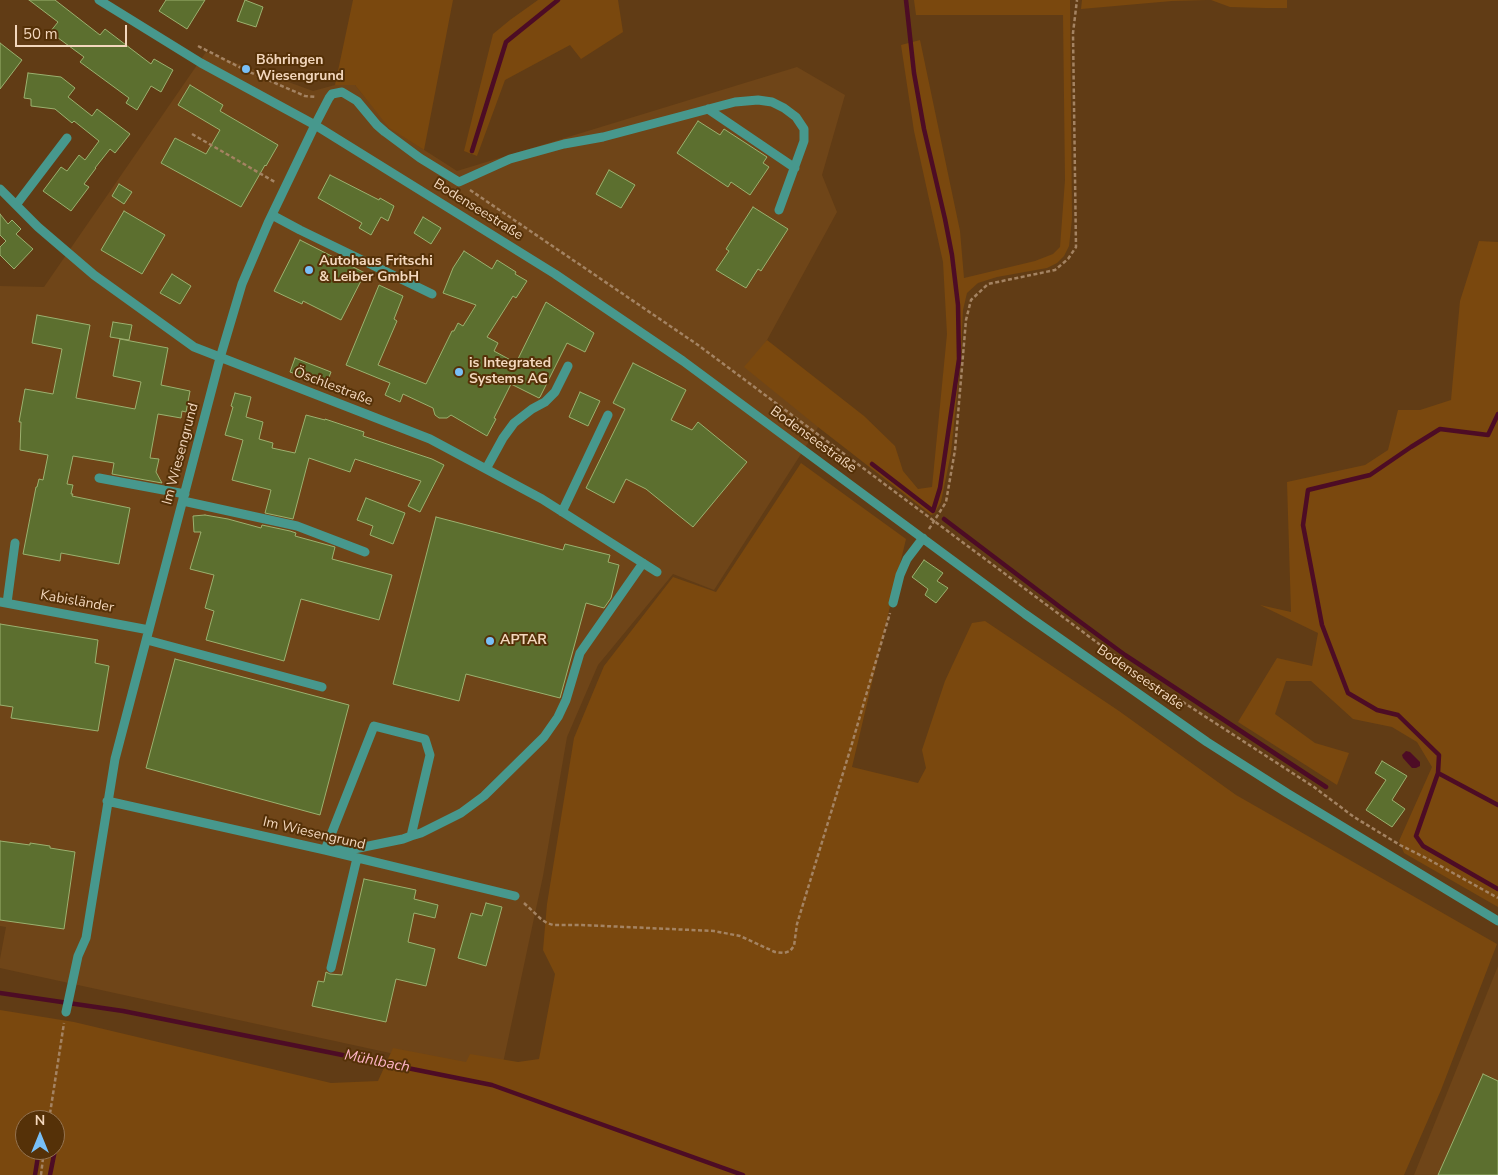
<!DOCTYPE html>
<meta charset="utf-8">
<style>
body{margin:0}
#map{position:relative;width:1498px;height:1175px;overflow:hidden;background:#613c15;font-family:"Nunito Sans",sans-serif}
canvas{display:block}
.north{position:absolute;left:15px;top:1110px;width:50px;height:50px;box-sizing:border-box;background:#553108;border:1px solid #947350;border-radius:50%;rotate:0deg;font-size:14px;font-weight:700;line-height:20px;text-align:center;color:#f3d7bd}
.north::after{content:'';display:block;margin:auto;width:18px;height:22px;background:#78bff7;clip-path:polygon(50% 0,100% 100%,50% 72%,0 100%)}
.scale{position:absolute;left:15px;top:25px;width:112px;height:22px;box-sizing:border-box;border:2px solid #f3d7bd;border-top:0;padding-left:6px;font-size:15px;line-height:18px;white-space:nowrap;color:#f3d7bd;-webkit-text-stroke:4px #553108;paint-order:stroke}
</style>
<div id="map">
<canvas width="1498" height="1175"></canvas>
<div class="north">N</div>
<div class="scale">50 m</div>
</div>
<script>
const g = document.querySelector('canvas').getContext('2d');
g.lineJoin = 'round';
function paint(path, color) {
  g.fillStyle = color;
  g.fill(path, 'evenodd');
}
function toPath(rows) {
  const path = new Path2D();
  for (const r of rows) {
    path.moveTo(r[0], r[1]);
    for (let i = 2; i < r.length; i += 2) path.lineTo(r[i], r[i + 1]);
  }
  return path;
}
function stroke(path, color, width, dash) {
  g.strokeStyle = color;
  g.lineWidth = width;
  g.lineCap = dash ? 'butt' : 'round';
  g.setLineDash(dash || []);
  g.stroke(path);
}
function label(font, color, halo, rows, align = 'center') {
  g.font = font + ' "Nunito Sans",sans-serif';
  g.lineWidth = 4;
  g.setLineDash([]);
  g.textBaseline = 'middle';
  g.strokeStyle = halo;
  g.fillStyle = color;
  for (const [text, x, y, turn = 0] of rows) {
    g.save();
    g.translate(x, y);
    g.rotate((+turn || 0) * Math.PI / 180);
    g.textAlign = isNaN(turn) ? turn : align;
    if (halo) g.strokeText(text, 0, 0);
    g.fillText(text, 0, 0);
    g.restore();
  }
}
const built = toPath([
 [206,52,313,91,335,85,355,85,390,128,457,171,797,67,845,95,822,175,837,212,755,362,824,418,714,590,673,574,598,665,567,737,543,876,500,1077,0,968,0,959,6,927,0,926,0,286,44,287],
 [1498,966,1498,1175,1414,1175]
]);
const green = toPath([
 [353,0,453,0,424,150,389,128,355,85,335,85],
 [538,0,618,0,623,32,581,59,570,45,505,80,477,156,464,151,493,34,510,20],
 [914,0,1070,0,1072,219,1069,246,1064,256,1057,263,1047,268,997,277,978,283,967,293,963,310,961,356,951,453,941,502,934,514,931,515,818,427,744,367,767,340,864,416,895,446,903,471,918,489,932,487,947,334,943,262,914,131,901,45,920,40,960,231,964,278,1035,261,1053,254,1060,247,1065,180,1063,15,916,15],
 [1082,0,1207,0,1172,1,1081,9],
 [1211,0,1287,0,1287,8,1265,8,1230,7],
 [1479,241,1498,242,1498,907,1404,853,1399,841,1432,767,1417,742,1392,727,1353,719,1311,681,1286,681,1275,714,1315,743,1349,753,1337,785,1238,722,1277,658,1312,666,1318,633,1260,605,1291,612,1287,482,1365,465,1388,450,1398,410,1420,410,1451,400,1460,301],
 [801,463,906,539,852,767,918,783,926,768,922,750,945,681,972,623,985,621,1119,711,1236,795,1497,944,1441,1090,1404,1175,0,1175,0,1010,74,1022,331,1083,378,1081,393,1048,466,1062,470,1054,518,1062,539,1059,555,974,543,950,547,904,574,738,604,666,673,577,716,592],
 [25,1120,55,1120,55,1150,25,1150]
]);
const water = toPath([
 [1406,751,1410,752,1420,762,1420,766,1416,768,1412,768,1403,758,1402,755]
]);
const stream = toPath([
 [472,151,506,42,558,0],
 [1498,414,1488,435,1440,429,1411,447,1370,475,1308,490,1303,525,1322,625,1348,693,1377,710,1398,715,1439,755,1438,773,1416,836,1423,846,1498,889],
 [872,464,933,511,940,488,959,359,958,305,952,255,945,219,924,129,914,73,906,0],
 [944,519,1060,607,1125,655,1326,787],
 [1438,773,1498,805],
 [0,993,123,1011,492,1085,743,1175],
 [55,1149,58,1132],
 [35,1175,39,1150],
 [50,1175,55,1150]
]);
const building = toPath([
 [29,0,55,0,100,35,105,29,151,64,154,59,173,70,161,92,151,86,137,110,126,103,129,98,80,62,84,57,50,32,58,22,29,0],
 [166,0,205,0,187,29,159,11,166,0],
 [245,0,263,7,256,27,237,21,245,0],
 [0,43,22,60,0,89,0,43],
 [28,73,61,77,75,88,68,97,92,116,97,109,130,134,115,153,110,149,95,168,96,168,84,184,89,187,71,211,43,191,61,167,67,171,79,155,85,160,99,141,74,121,72,123,55,109,31,106,31,99,24,98,28,73],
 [190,85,223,105,220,111,278,145,266,166,265,165,241,207,161,163,175,138,206,154,220,130,178,105,190,85],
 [698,121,720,135,724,129,767,157,763,163,769,167,750,195,731,182,728,187,677,153,698,121],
 [609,170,635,185,621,208,596,194,609,170],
 [330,175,379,200,380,198,394,206,388,221,381,217,371,235,359,228,362,223,318,198,330,175],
 [119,184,132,192,124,204,112,196,119,184],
 [753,207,788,229,761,271,758,269,746,288,716,270,729,251,726,249,753,207],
 [124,211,165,235,142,274,101,250,124,211],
 [0,214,8,224,12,220,21,229,16,234,33,249,14,269,0,255,0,247,6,241,0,235,0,214],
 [423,217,441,228,431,244,414,233,423,217],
 [300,240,365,273,341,320,303,301,302,304,274,291,300,240],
 [464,251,492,269,497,260,516,272,515,274,527,281,516,298,513,296,487,337,498,343,494,351,516,363,546,302,594,333,585,352,567,343,540,397,539,398,511,384,494,418,496,419,487,436,451,415,447,418,439,418,435,415,433,408,403,394,400,402,385,395,390,383,346,365,379,285,403,296,394,319,397,321,378,365,426,384,452,331,454,331,458,323,463,326,476,305,443,293,453,268,464,251],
 [172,274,191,286,180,304,160,293,172,274],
 [37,315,90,325,76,398,135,409,141,382,113,376,120,339,168,348,161,385,190,391,186,412,182,411,181,418,158,414,150,458,159,459,156,472,162,483,112,474,114,463,73,456,67,484,73,485,71,494,73,494,72,496,130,508,119,564,61,553,60,561,23,554,36,487,37,487,39,479,43,480,48,455,20,450,21,422,19,422,25,389,53,394,62,349,32,343,37,315],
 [113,322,132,325,129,340,110,337,113,322],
 [295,358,331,372,326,385,290,372,295,358],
 [633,363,686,390,671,420,692,430,698,422,747,462,693,527,646,489,626,479,614,503,586,488,625,409,613,403,633,363],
 [580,392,600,401,588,426,569,417,580,392],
 [235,393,251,397,246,417,263,422,259,439,273,443,272,448,295,453,306,415,325,420,325,419,364,432,363,436,432,459,444,465,420,512,408,506,421,481,355,459,350,472,309,458,293,519,265,513,271,490,232,480,243,440,225,435,233,407,231,406,235,393],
 [366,498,405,513,393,544,370,535,373,526,357,520,366,498],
 [205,515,228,519,261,528,262,525,290,531,296,533,295,536,335,547,332,559,392,575,379,620,301,599,284,661,206,640,214,611,205,608,214,575,190,569,201,532,194,532,193,516,205,515],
 [436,517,563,550,565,544,610,555,608,562,619,565,611,598,604,608,586,603,560,698,466,674,459,701,393,684,436,517],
 [924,560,943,573,937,581,948,588,936,603,925,595,928,589,912,577,924,560],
 [0,624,98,640,95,663,109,666,98,731,11,718,13,707,0,705,0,624],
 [175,659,349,705,320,815,146,768,175,659],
 [1382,761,1407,776,1392,800,1405,809,1392,827,1366,810,1386,780,1375,773,1382,761],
 [0,841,30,845,30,843,50,846,50,848,75,852,64,929,0,920,0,841],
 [364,879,416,890,414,899,438,905,435,918,414,913,408,942,435,949,426,986,396,979,386,1022,312,1006,318,981,324,982,326,972,330,974,342,975,364,879],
 [486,903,502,907,486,966,458,958,471,913,482,916,486,903],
 [1483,1074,1498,1081,1498,1175,1438,1175,1483,1074]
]);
const path = toPath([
 [198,46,247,71,305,96,316,97],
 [192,134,275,182],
 [470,190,698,345,1138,673,1314,787,1354,817,1400,845,1426,858,1498,898],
 [929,529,946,502,955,450,966,320,971,300,988,284,1055,270,1068,259,1076,247,1073,33,1077,0],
 [524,903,541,919,547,923,553,925,582,925,714,931,740,936,775,952,784,953,790,951,794,946,797,924,851,747,890,613],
 [49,1120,64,1023],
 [41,1175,44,1150]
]);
const minor = toPath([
 [99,0,201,63,315,125,555,274,683,361,1025,614,1207,742,1287,793,1498,921],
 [708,109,795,168],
 [0,189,38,227,94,275,194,347,430,439,542,499,657,572],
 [16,205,67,138],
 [272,215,300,230,432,294],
 [486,469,503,438,514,423,532,409,545,402,555,392,568,366],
 [99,478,185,494],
 [183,501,297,526,365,552],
 [562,512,608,415],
 [0,602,149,630],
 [7,603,15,543],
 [893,603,900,575,907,559,923,538],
 [147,640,322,687],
 [107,801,325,850,515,896],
 [411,836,430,755,425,739,374,726,325,850,349,850,403,839,411,836,421,833,461,813,484,796,544,737,558,717,566,700,580,653,643,563],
 [331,968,357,858],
 [66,1012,78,956,86,938,115,759,220,358,242,284,268,223,315,125,329,98,332,94,342,92,357,101,377,125,385,132,420,158,459,182,510,159,564,144,603,137,735,102,758,100,772,102,784,108,796,117,804,129,804,141,779,210]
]);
const markers = [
 [246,69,5,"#78bff7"],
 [309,270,5,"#78bff7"],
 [459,372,5,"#78bff7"],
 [490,641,5,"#78bff7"]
];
const poiNames = [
 ["Böhringen",256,61],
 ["Wiesengrund",256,77],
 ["Autohaus Fritschi",319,262],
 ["& Leiber GmbH",319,278],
 ["is Integrated",469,364],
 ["Systems AG",469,380],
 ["APTAR",500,641]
];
const streetNames = [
 ["Bodenseestraße",478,210,32],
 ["Öschlestraße",333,387,21],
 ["Bodenseestraße",813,440,36],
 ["Im Wiesengrund",181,454,-75],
 ["Kabisländer",77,602,10],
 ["Bodenseestraße",1140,678,35],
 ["Im Wiesengrund",314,834,13]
];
const waterNames = [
 ["Mühlbach",377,1062,11]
];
paint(built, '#6f4518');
paint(green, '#7a480e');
paint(water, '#4d0c25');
stroke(stream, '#4d0c25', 4.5);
paint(building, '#5c6f2f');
stroke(building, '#9bb16f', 1);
stroke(path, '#a48362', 2.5, [4, 2.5]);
stroke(minor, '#47988d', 9);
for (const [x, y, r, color] of markers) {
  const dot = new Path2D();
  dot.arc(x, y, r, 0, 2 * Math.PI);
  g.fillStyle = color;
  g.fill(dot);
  stroke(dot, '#553108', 2);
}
label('bold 14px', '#f3d7bd', '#553108', poiNames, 'left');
label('14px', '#f3d7bd', '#553108', streetNames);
label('italic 15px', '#fdb2c4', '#553108', waterNames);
</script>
